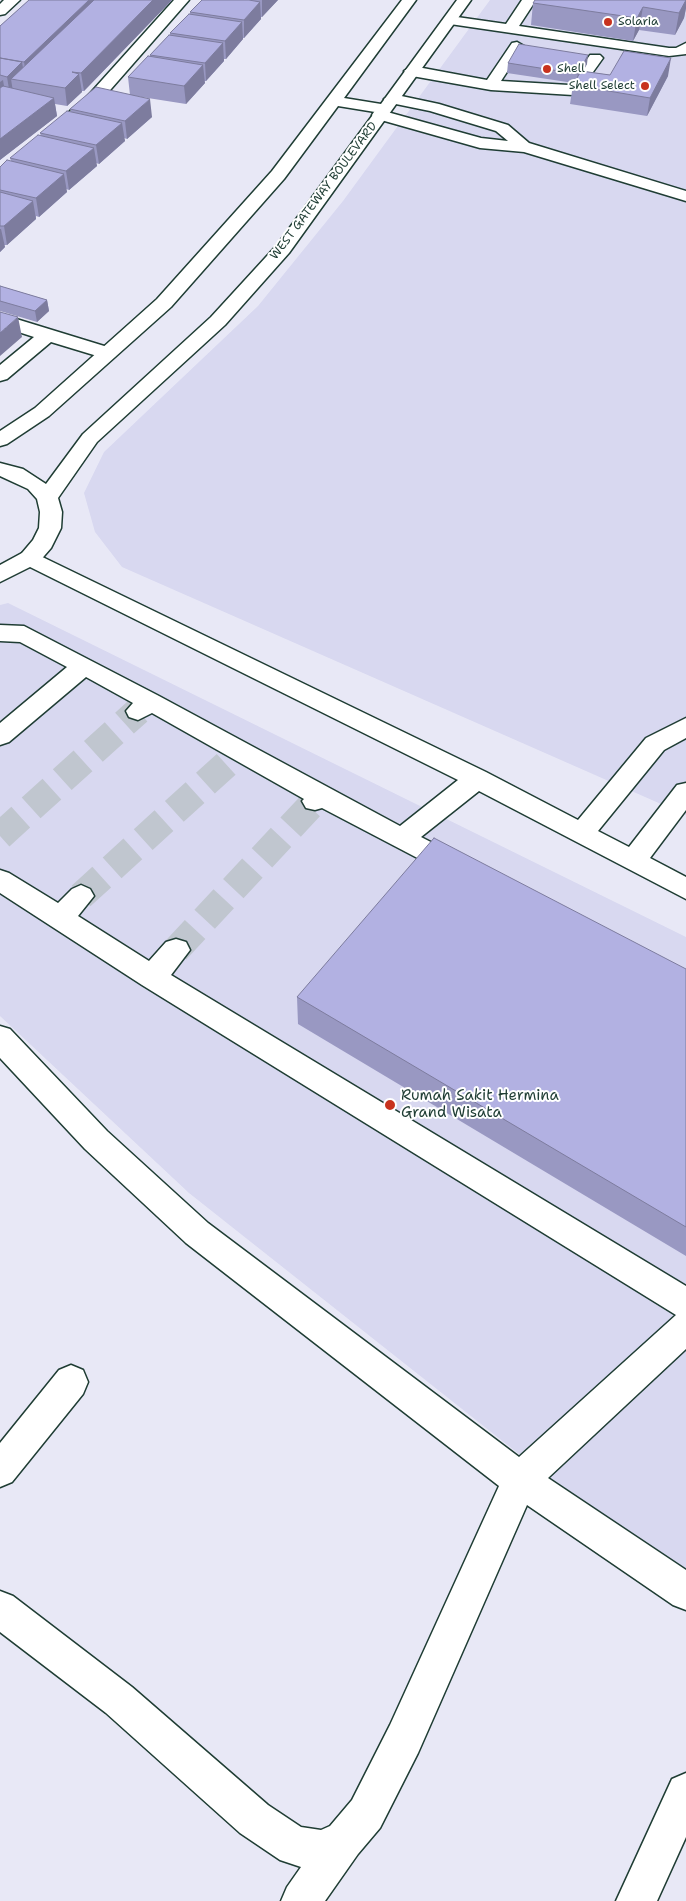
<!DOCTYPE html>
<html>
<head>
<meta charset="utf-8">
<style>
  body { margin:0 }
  canvas { display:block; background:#e8e8f6 }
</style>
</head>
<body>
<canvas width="686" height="1901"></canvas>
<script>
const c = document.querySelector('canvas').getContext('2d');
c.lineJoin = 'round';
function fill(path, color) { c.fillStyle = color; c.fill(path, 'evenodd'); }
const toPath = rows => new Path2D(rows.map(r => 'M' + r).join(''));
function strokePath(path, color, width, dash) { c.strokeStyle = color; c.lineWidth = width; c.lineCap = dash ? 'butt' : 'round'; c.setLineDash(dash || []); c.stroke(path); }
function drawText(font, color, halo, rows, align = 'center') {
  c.font = font + ' "Shantell Sans",sans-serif'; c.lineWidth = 4; c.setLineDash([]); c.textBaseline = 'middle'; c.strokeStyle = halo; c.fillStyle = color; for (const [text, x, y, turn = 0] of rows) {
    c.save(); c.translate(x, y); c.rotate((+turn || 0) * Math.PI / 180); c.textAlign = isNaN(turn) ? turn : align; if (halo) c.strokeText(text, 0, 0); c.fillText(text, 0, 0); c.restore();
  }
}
fill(toPath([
  [490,0,686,0,686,815,122,567,95,532,84,493,104,452,258,306,343,201],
  [8,603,686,937,686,1579,682,1583,189,1193,0,1016,0,605]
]), '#d8d8f0');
strokePath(toPath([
  [0,836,138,711],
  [81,896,232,759],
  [176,950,315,801]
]), '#c0c6cf', 28, [28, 14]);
const minor = toPath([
  [4,0,20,0,5,14,0,15,0,4,4,0],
  [174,0,189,0,97,105,82,117,70,117,68,114,70,111,85,99,174,0],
  [522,0,536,0,519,26,669,48,676,48,686,43,686,54,669,56,450,24,443,20,450,16,506,24,522,0],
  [517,42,524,46,501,81,569,85,590,55,600,55,603,58,578,93,573,95,491,90,412,76,404,71,412,66,487,80,512,43,517,42],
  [392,94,439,104,508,125,529,143,686,191,686,201,524,152,480,148,374,118,372,115,374,112,380,110,481,138,508,141,496,131,430,111,386,102,384,99,392,94],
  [0,314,114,349,117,353,114,357,107,359,51,342,7,379,0,381,0,365,34,337,0,326,0,314],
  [30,551,486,772,578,820,646,738,686,718,686,738,664,750,598,831,629,847,677,785,686,783,686,810,650,858,686,877,686,899,479,791,421,837,466,860,470,867,466,874,457,877,448,874,322,808,315,810,306,808,302,801,304,799,152,713,138,720,129,717,126,711,133,703,86,677,9,742,0,745,0,723,67,667,20,642,0,641,0,625,24,626,159,696,400,826,458,780,22,563,19,558,22,553,30,551],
  [0,870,9,873,58,903,72,889,81,885,90,889,94,896,78,916,149,961,166,942,176,939,186,942,190,950,171,975,686,1286,686,1349,548,1478,686,1570,686,1610,673,1605,527,1505,418,1753,380,1828,358,1854,325,1901,281,1901,287,1887,301,1867,280,1860,240,1833,106,1713,0,1632,0,1591,13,1596,132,1687,268,1805,301,1827,321,1830,330,1826,352,1800,390,1725,499,1486,186,1243,85,1149,0,1058,0,1026,10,1029,107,1131,208,1223,519,1457,676,1315,142,985,0,893,0,870],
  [71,1365,83,1370,88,1382,83,1394,12,1482,0,1487,0,1443,59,1370,71,1365],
  [686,1773,686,1837,657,1901,616,1901,672,1779,686,1773]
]);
const major = toPath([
  [402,0,416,0,344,98,381,104,457,0,471,0,289,253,225,325,97,442,58,498,62,512,61,528,51,548,38,563,0,582,0,565,22,553,33,540,39,528,40,512,37,499,28,489,0,476,0,463,23,469,46,484,83,434,211,317,277,245,375,112,338,106,284,179,171,307,49,416,7,444,0,446,0,431,35,408,157,299,272,171,402,0]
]);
strokePath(minor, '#1f3d34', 3);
strokePath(major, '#1f3d34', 3);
fill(minor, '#fff');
fill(major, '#fff');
fill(toPath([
  [29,0,172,0,84,91,82,91,82,92,67,106,55,104,57,116,0,160,0,26],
  [202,0,278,0,262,17,261,17,261,19,244,38,243,38,243,39,226,59,224,59,224,61,206,81,204,81,205,83,186,104,135,96,152,117,127,139,124,138,125,141,99,164,96,163,97,166,69,190,66,189,67,192,39,217,36,216,36,219,7,245,4,245,5,247,0,252,0,167,11,161,10,158,41,136,40,133,71,111,70,109,130,95,128,77,150,56,150,55,170,35,170,33,190,14,190,12],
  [686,0,686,8,684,18,675,35,639,30,633,41,531,25,533,3],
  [508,63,587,64,583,71,610,75,668,76,647,116,570,104,573,85,574,83,507,73],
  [0,286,47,300,49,311,37,322,0,311],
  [686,969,686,1256,298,1024,297,997]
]), '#9998c2');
fill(toPath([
  [89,0,109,0,27,79,24,62],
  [153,0,172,0,84,91,81,73],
  [262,0,278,0,262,17],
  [686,0,686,8,684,18,675,35,679,13],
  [260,2,261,19,244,38,244,20],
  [643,7,639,30,633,41,637,18],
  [242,22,243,39,226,59,225,41],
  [223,43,224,61,206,81,205,63],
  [588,55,587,64,576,84,578,74],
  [671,58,668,76,647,116,650,98],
  [22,62,25,80,11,79,13,92,10,95,7,77],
  [203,65,205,83,186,104,184,86],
  [79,74,82,92,67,106,65,88],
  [3,80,6,98,0,103,0,82],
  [54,98,57,116,0,160,0,139],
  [150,99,152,117,127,139,125,121],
  [122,123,125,141,99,164,96,145],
  [94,148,97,166,69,190,66,171],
  [64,174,67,192,39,217,36,198],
  [33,201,36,219,7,245,4,226],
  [0,229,1,229,5,247,0,252],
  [47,300,49,311,37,322,35,311],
  [18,317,22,337,0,356,0,333]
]), '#7d7c9e');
const building = toPath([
  [29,0,89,0,24,62,0,58,0,26,29,0],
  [94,0,153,0,81,73,72,72,79,74,65,88,11,79,94,0],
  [202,0,249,0,260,2,244,20,190,12,202,0],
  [535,0,686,0,679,13,643,7,637,18,533,3,535,0],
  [189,14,242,22,225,41,170,33,189,14],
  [169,35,223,43,205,63,150,55,169,35],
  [519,44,588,55,578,74,508,63,519,44],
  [624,51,671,58,650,98,573,85,581,71,610,75,624,51],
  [148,56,203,65,184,86,128,77,148,56],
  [0,58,22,62,7,77,0,75,0,58],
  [3,86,54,98,0,139,0,88,3,86],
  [96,87,150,99,125,121,70,109,96,87],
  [67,111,122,123,96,145,40,133,67,111],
  [38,135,94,148,66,171,10,158,38,135],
  [7,160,64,174,36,198,0,190,0,167,7,160],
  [0,192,33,201,4,226,0,226,0,192],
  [0,286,47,300,35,311,0,301,0,286],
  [0,312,18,317,0,333,0,312],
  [434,838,686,969,686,1227,297,997,434,838]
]);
fill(building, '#b2b1e2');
strokePath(building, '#7d7c9e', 1);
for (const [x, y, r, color] of [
  [608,22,5,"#c8321e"],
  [547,69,5,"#c8321e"],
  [645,86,5,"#c8321e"],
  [390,1105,6,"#c8321e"]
]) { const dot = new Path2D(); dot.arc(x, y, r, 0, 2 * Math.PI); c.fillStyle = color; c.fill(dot); strokePath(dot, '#fff', 2); }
drawText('12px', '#1f3d34', '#fff', [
  ["Solaria",618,22],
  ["Shell",557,69],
  ["Shell Select",635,86,"right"]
], 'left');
drawText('12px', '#1f3d34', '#fff', [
  ["WEST GATEWAY BOULEVARD",324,191,-53]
]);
drawText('15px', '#1f3d34', '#fff', [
  ["Rumah Sakit Hermina",401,1096],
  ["Grand Wisata",401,1113]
], 'left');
</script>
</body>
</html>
